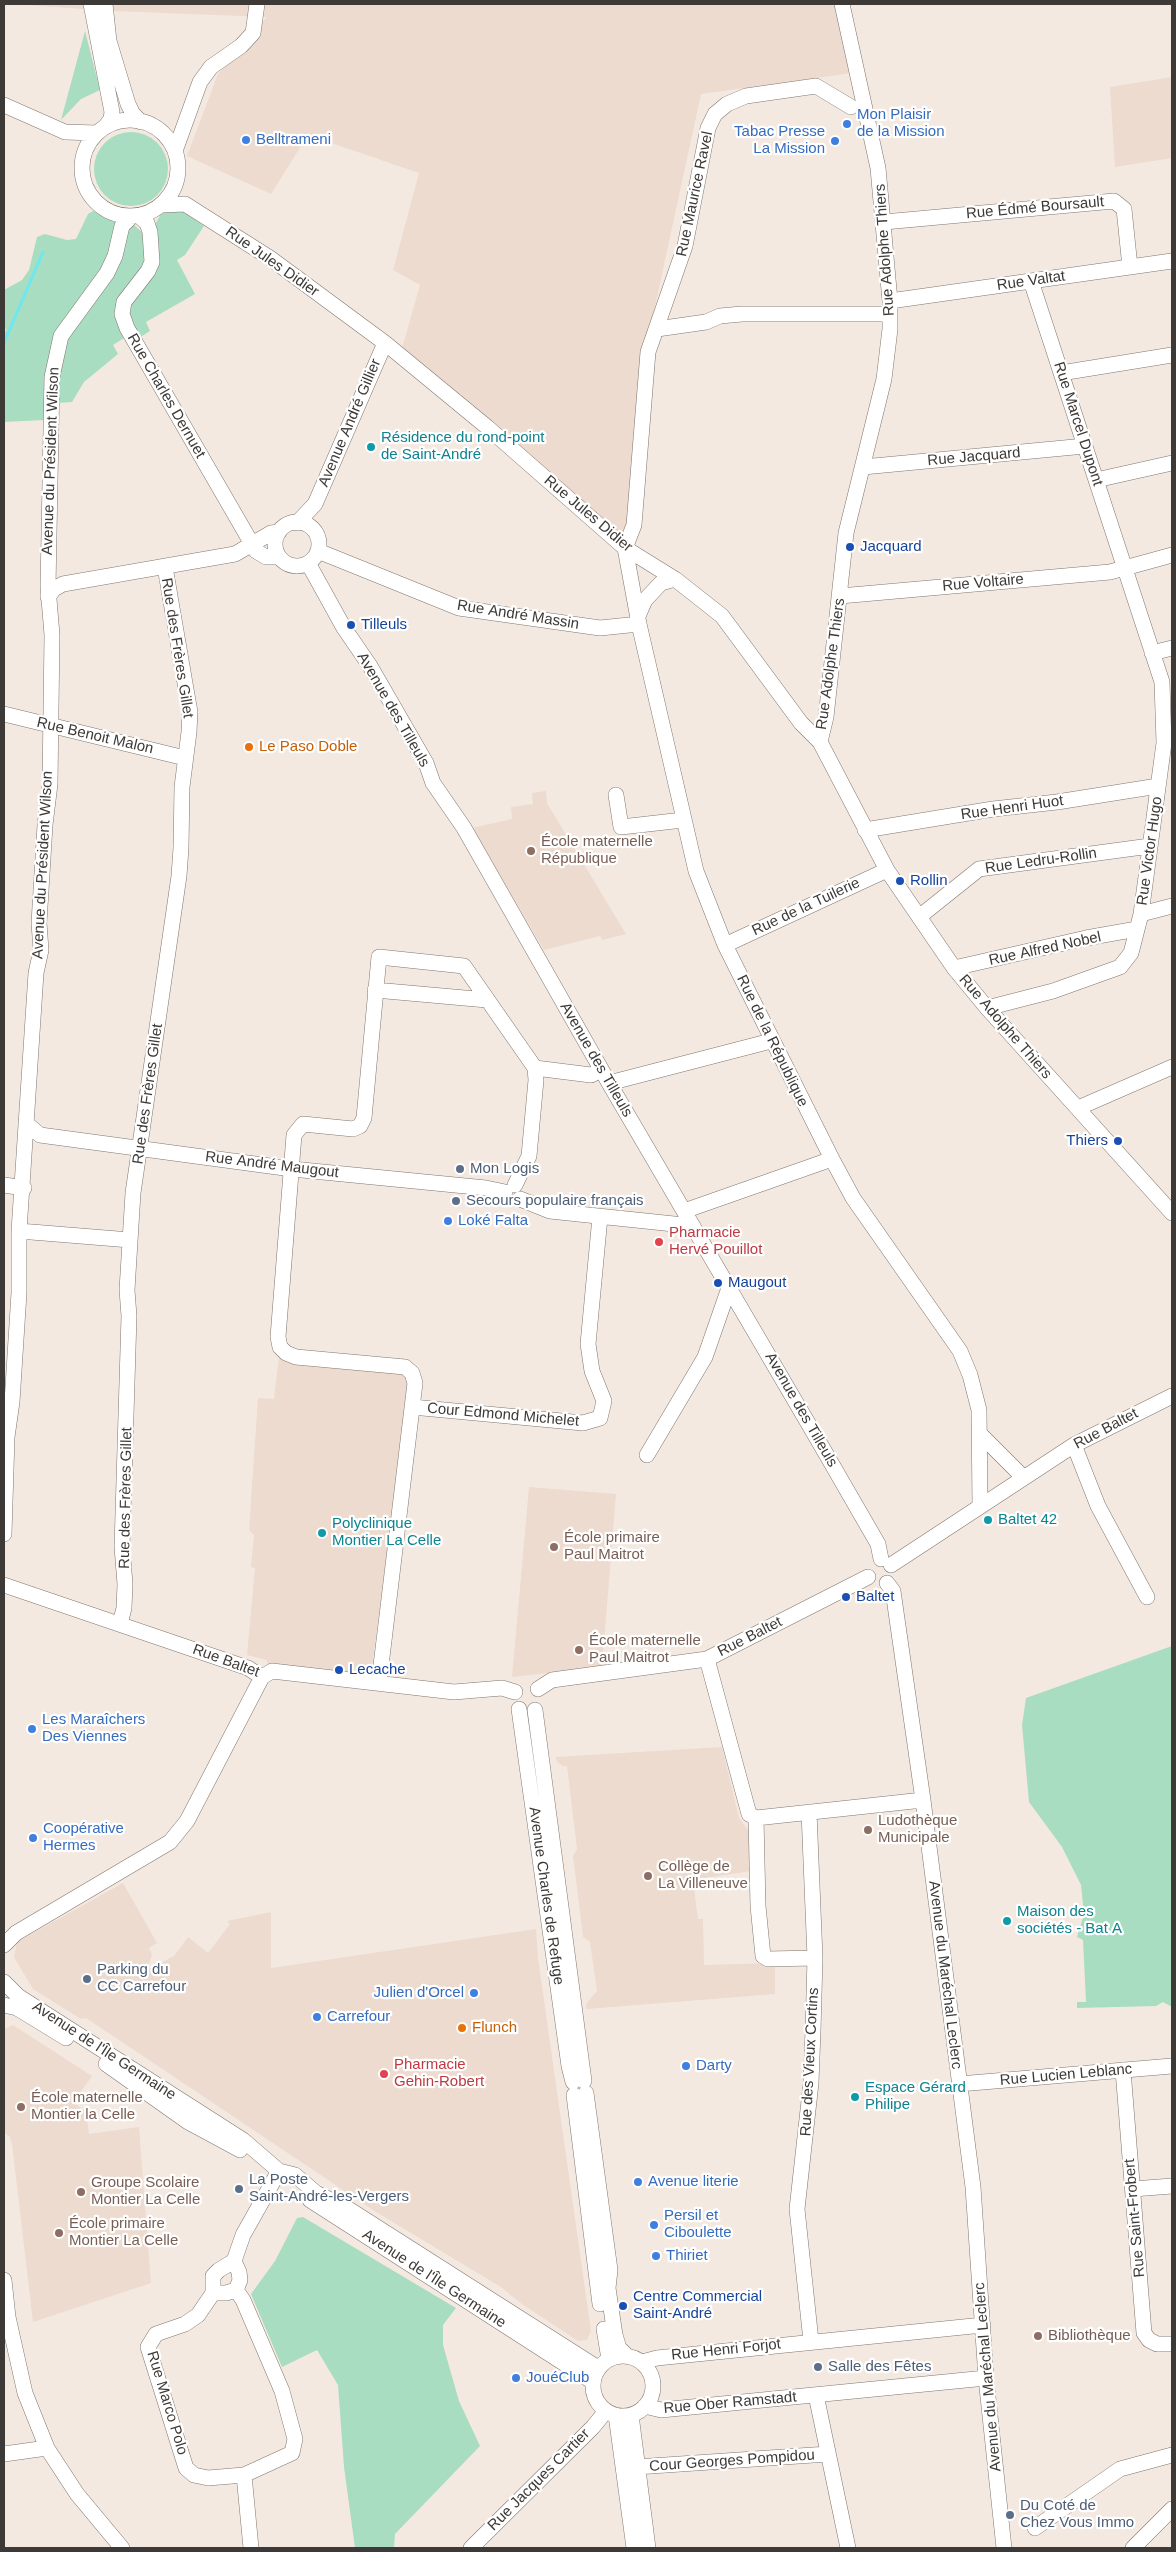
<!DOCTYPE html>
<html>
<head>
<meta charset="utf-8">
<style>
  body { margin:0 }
  #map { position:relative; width:1176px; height:2552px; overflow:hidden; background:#f4e9e1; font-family:Helvetica,sans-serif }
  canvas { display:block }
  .frame { position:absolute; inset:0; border:5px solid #3d3936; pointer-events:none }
</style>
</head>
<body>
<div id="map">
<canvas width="1176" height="2552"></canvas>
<div class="frame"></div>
</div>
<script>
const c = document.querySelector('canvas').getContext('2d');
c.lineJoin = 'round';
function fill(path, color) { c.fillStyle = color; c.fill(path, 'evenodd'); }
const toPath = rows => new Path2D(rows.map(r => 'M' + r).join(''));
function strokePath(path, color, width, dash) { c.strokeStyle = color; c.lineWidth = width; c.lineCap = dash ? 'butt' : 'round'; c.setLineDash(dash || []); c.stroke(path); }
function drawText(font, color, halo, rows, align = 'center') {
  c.font = font + ' Helvetica,sans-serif'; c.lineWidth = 4.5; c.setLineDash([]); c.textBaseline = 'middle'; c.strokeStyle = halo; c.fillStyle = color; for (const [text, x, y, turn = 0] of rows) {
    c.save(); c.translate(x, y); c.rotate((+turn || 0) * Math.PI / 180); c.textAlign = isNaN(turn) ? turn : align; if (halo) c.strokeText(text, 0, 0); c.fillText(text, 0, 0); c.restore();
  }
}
fill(toPath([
  [12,4,840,4,852,73,701,94,646,348,632,550,401,352,420,285,393,270,419,173,308,135,271,194,187,156,218,74,267,17,112,11],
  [1172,77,1172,158,1115,167,1110,87],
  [546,791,547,803,626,934,602,940,600,936,544,950,472,828,512,819,511,807,533,804,532,793],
  [279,1356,403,1370,409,1386,371,1674,267,1667,267,1660,247,1655,255,1568,251,1567,254,1535,249,1530,258,1398,274,1399],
  [529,1487,616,1494,602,1667,512,1677],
  [722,1747,739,1818,750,1833,751,1871,693,1880,698,1919,703,1919,704,1965,775,1963,775,1994,587,2009,586,2004,597,1991,590,1942,583,1937,573,1856,577,1849,567,1766,563,1766,557,1762,556,1757],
  [123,1883,157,1943,149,1948,152,1955,147,1970,174,1956,188,1937,208,1953,230,1924,227,1921,271,1912,271,1968,536,1929,538,1958,591,2331,587,2340,578,2341,519,2302,501,2287,376,2212,86,2018,81,2019,33,1989,14,1957,17,1942],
  [13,2025,92,2076,73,2103,86,2111,89,2134,139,2127,151,2283,33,2322,12,2144,10,2137,4,2132,4,2029]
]), '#ecdbce');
fill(toPath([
  [85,31,100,90,81,99,61,120],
  '94 169a37 37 0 1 1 74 0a37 37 0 1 1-74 0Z',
  [178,208,204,226,185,255,177,260,195,294,146,322,150,331,139,338,124,338,113,345,118,354,84,382,72,402,44,404,44,420,4,422,4,336,6,329,4,328,4,290,22,280,29,270,37,237,45,234,67,240,76,239,88,214,93,211,115,220,134,225,142,232,153,228,161,214],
  [1172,1646,1172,2007,1163,2002,1156,2006,1077,2008,1077,2002,1086,2002,1083,1940,1077,1937,1084,1914,1081,1885,1062,1847,1029,1802,1022,1725,1026,1698],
  [303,2217,456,2308,443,2325,443,2345,459,2401,480,2446,395,2534,394,2548,355,2548,344,2467,338,2385,317,2350,282,2367,251,2294,275,2261,297,2218]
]), '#a9ddc1');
strokePath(toPath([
  [4,343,43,252]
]), '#6de8f0', 3);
const minor = toPath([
  [91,4,112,112,111,119,105,127],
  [105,4,109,41,128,104,133,114,141,122],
  [842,4,878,168,890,301,890,329,884,379,846,533,826,717,820,742,887,870,954,968,987,1008,1172,1213],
  [4,105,65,132,97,133],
  [851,107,816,86,746,96,727,104,715,114,708,128,685,246,648,352,634,525,625,548,639,624,696,871,725,945,832,1159,853,1198,960,1351,970,1375,979,1410,980,1505],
  '82 168a48 48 0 1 1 96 0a48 48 0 1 1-96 0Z',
  [175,151,200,82,211,67,241,46,253,33,257,4],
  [161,205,185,204,270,258,385,343,487,427,625,548,675,579,722,616,801,723,820,742],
  [139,216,147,223,150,232,152,262,148,271,124,302,122,314,127,328,256,551,266,557,279,557],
  [884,222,1114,201,1124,209,1130,267],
  [890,301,1172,261],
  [657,329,706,322,720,316,742,314,890,314],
  [1061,373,1172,355],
  [863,467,1085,446],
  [1096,480,1172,463],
  '275 544a22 22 0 1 1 44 0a22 22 0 1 1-44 0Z',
  [297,523,315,504,385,343],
  [318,551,459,608,600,628,639,624],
  [308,563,344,628,370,666,426,763,433,783,464,828,609,1083,822,1447,878,1544,881,1559],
  [840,596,1110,572,1172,555],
  [48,597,54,589,63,584,235,554,271,533,279,532],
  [638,616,645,600,661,583,675,579],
  [1152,653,1172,648],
  [4,714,185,758],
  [616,795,621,827,683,820],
  [865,830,993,809,1057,802,1158,786],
  [1141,914,1172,906],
  [919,917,979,869,1150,846],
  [725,945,887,870],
  [954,968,1086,938,1137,929],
  [375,990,487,1000],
  [987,1008,1053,991,1120,967,1131,953,1141,914,1164,743,1162,682,1031,281],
  [535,1068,591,1075,601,1070],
  [609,1083,771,1041],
  [1078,1108,1172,1067],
  [27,1124,40,1135,292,1169,486,1188,505,1192],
  [4,1185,24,1188],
  [520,1199,550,1211,693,1226],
  [684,1211,832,1159],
  [19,1231,130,1240],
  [412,1407,583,1423,600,1418,604,1401,592,1371,588,1344,600,1217],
  [979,1433,1023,1477],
  [1074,1445,1098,1506,1147,1597],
  [647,1455,705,1357,729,1288],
  [4,1534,7,1437,12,1402,19,1293,19,1231,36,973,41,950,39,923,45,825,50,784,52,635,48,587,52,377,61,336,107,273,115,256,122,226,131,217],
  [891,1565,1074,1445,1172,1396],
  [887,1583,893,1591,923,1800,973,2187,986,2378,1004,2548],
  [4,1585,248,1668,262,1677],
  [120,1624,124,1608,125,1584,122,1547,129,1316,127,1290,133,1193,179,876,181,848,182,787,189,732,190,712,186,689,165,567],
  [707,1659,749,1814,756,1818,923,1800],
  [262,1677,272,1671,454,1692,502,1688,515,1692],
  [379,1682,415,1383,412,1373,405,1367,296,1357,286,1353,280,1347,278,1337,294,1135,303,1124,353,1129,360,1126,364,1118,379,957,464,966,535,1068,536,1080,529,1156,515,1185],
  [538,1689,552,1680,707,1659,868,1577],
  [519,1709,569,2066,573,2082],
  [535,1710,584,2081],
  [809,1812,815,1958,813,2031,811,2083,797,2209,811,2341],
  [756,1818,758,1906,763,1956,768,1959,815,1958],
  [4,1945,16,1933,170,1842,187,1821,262,1677],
  [4,1982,18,1996,243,2140,279,2171,295,2175,316,2193,347,2208,598,2368],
  [4,2005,17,2008,66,2038],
  [106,2064,188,2122,240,2150],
  [1123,2070,1144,2333,1149,2340,1157,2344,1172,2344],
  [959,2084,1172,2066],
  [586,2093,610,2270,608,2288,615,2335,619,2348,627,2356],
  [574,2095,600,2304],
  [1133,2189,1172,2186],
  [310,2200,593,2382],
  [234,2261,239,2272,240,2280,236,2290,226,2293,213,2293,213,2276,219,2270,234,2261,243,2235,279,2171],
  [4,2280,8,2317,25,2393,47,2448,77,2494,122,2548],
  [213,2293,198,2315,185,2324,156,2334,148,2347,186,2468,194,2475,208,2478,244,2475,292,2453,295,2439,282,2391,243,2300,236,2290],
  [604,2329,609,2359],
  '593 2386a30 30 0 1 1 60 0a30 30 0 1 1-60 0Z',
  [642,2362,657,2358,983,2325],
  [816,2395,848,2548],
  [645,2406,661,2410,986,2378],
  [616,2415,634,2548],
  [631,2415,648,2548],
  [4,2454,47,2448],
  [636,2467,828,2454],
  [244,2475,251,2548],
  [1035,2528,1120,2469,1172,2455],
  [471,2548,593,2427,606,2411],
  [1133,2548,1172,2509]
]);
strokePath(minor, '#7f766e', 16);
strokePath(minor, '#fff', 15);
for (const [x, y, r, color] of [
  [847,124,5,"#3f7fe0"],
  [246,140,5,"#3f7fe0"],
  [835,141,5,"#3f7fe0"],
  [371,447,5,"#0f9aa8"],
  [850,547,5,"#1a4fb4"],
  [351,625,5,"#1a4fb4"],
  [249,747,5,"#e8710a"],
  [531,851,5,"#8d6e63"],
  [900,881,5,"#1a4fb4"],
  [1118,1141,5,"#1a4fb4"],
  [460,1169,5,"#5c6f8a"],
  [456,1201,5,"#5c6f8a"],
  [448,1221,5,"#3f7fe0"],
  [659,1242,5,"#e0444e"],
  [718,1283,5,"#1a4fb4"],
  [988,1520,5,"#0f9aa8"],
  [322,1533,5,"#0f9aa8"],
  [554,1547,5,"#8d6e63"],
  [846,1597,5,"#1a4fb4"],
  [579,1650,5,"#8d6e63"],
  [339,1670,5,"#1a4fb4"],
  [32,1729,5,"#3f7fe0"],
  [868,1830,5,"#8d6e63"],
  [33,1838,5,"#3f7fe0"],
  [648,1876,5,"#8d6e63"],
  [1007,1921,5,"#0f9aa8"],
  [87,1979,5,"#5c6f8a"],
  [474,1993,5,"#3f7fe0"],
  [317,2017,5,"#3f7fe0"],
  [462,2028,5,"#e8710a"],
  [686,2066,5,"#3f7fe0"],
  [384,2074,5,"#e0444e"],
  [855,2097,5,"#0f9aa8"],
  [21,2107,5,"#8d6e63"],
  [638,2182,5,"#3f7fe0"],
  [239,2189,5,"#5c6f8a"],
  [81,2192,5,"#8d6e63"],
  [654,2225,5,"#3f7fe0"],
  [59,2233,5,"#8d6e63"],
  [656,2256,5,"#3f7fe0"],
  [623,2306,5,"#1a4fb4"],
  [1038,2336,5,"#8d6e63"],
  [818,2367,5,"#5c6f8a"],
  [516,2378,5,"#3f7fe0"],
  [1010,2515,5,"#5c6f8a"]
]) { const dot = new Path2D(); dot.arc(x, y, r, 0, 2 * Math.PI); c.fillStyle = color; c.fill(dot); strokePath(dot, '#fff', 2); }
drawText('15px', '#366cbe', '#fff', [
  ["Mon Plaisir",857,115],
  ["de la Mission",857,132],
  ["Tabac Presse",825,132,"right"],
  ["La Mission",825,149,"right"],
  ["Belltrameni",256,140],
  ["Loké Falta",458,1221],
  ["Les Maraîchers",42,1720],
  ["Des Viennes",42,1737],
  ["Coopérative",43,1829],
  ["Hermes",43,1846],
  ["Julien d'Orcel",464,1993,"right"],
  ["Carrefour",327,2017],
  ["Darty",696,2066],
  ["Avenue literie",648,2182],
  ["Persil et",664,2216],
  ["Ciboulette",664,2233],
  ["Thiriet",666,2256],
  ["JouéClub",526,2378]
], 'left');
drawText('15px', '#3d3936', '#fff', [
  ["Rue Maurice Ravel",695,194,-78],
  ["Rue Édmé Boursault",1035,208,-5],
  ["Rue Adolphe Thiers",885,250,-94],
  ["Rue Jules Didier",272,262,35],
  ["Rue Valtat",1031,281,-8],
  ["Rue Charles Dernuet",166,396,60],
  ["Avenue André Gillier",350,423,-67],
  ["Rue Marcel Dupont",1078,424,72],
  ["Rue Jacquard",974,457,-5],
  ["Avenue du Président Wilson",51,461,-88],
  ["Rue Jules Didier",588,514,40],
  ["Rue Voltaire",983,583,-5],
  ["Rue André Massin",518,615,9],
  ["Rue des Frères Gillet",177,648,81],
  ["Rue Adolphe Thiers",831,664,-82],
  ["Avenue des Tilleuls",393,710,60],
  ["Rue Benoit Malon",95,736,13],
  ["Rue Henri Huot",1012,808,-8],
  ["Rue Victor Hugo",1150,851,-82],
  ["Rue Ledru-Rollin",1041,861,-8],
  ["Avenue du Président Wilson",43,865,-87],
  ["Rue de la Tuilerie",806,907,-25],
  ["Rue Alfred Nobel",1045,949,-12],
  ["Rue Adolphe Thiers",1005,1027,49],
  ["Rue de la République",772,1041,64],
  ["Avenue des Tilleuls",596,1060,60],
  ["Rue des Frères Gillet",148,1094,-82],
  ["Rue André Maugout",272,1165,7],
  ["Avenue des Tilleuls",801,1410,60],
  ["Cour Edmond Michelet",503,1415,5],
  ["Rue Baltet",1106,1429,-28],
  ["Rue des Frères Gillet",126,1498,-89],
  ["Rue Baltet",750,1637,-27],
  ["Rue Baltet",226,1661,20],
  ["Avenue Charles de Refuge",546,1896,82],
  ["Avenue du Maréchal Leclerc",945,1975,83],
  ["Avenue de l'Île Germaine",104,2051,33],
  ["Rue des Vieux Cortins",810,2062,-87],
  ["Rue Lucien Leblanc",1066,2075,-5],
  ["Rue Saint-Frobert",1135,2218,-95],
  ["Avenue de l'Île Germaine",434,2279,33],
  ["Rue Henri Forjot",726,2350,-6],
  ["Avenue du Maréchal Leclerc",988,2377,-95],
  ["Rue Marco Polo",167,2403,73],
  ["Rue Ober Ramstadt",730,2403,-5],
  ["Cour Georges Pompidou",732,2461,-4],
  ["Rue Jacques Cartier",539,2480,-45]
]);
drawText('15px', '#0d838f', '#fff', [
  ["Résidence du rond-point",381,438],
  ["de Saint-André",381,455],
  ["Baltet 42",998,1520],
  ["Polyclinique",332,1524],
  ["Montier La Celle",332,1541],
  ["Maison des",1017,1912],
  ["sociétés - Bat A",1017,1929],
  ["Espace Gérard",865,2088],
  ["Philipe",865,2105]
], 'left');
drawText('15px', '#164399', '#fff', [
  ["Jacquard",860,547],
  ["Tilleuls",361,625],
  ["Rollin",910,881],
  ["Thiers",1108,1141,"right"],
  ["Maugout",728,1283],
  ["Baltet",856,1597],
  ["Lecache",349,1670],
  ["Centre Commercial",633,2297],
  ["Saint-André",633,2314]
], 'left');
drawText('15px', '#c56008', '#fff', [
  ["Le Paso Doble",259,747],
  ["Flunch",472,2028]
], 'left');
drawText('15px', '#785e54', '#fff', [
  ["École maternelle",541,842],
  ["République",541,859],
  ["École primaire",564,1538],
  ["Paul Maitrot",564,1555],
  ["École maternelle",589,1641],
  ["Paul Maitrot",589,1658],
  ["Ludothèque",878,1821],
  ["Municipale",878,1838],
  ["Collège de",658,1867],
  ["La Villeneuve",658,1884],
  ["École maternelle",31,2098],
  ["Montier la Celle",31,2115],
  ["Groupe Scolaire",91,2183],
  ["Montier La Celle",91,2200],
  ["École primaire",69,2224],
  ["Montier La Celle",69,2241],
  ["Bibliothèque",1048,2336]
], 'left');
drawText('15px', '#4e5e75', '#fff', [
  ["Mon Logis",470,1169],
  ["Secours populaire français",466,1201],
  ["Parking du",97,1970],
  ["CC Carrefour",97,1987],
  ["La Poste",249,2180],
  ["Saint-André-les-Vergers",249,2197],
  ["Salle des Fêtes",828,2367],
  ["Du Coté de",1020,2506],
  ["Chez Vous Immo",1020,2523]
], 'left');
drawText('15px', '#be3a42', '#fff', [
  ["Pharmacie",669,1233],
  ["Hervé Pouillot",669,1250],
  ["Pharmacie",394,2065],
  ["Gehin-Robert",394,2082]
], 'left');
</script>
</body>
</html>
